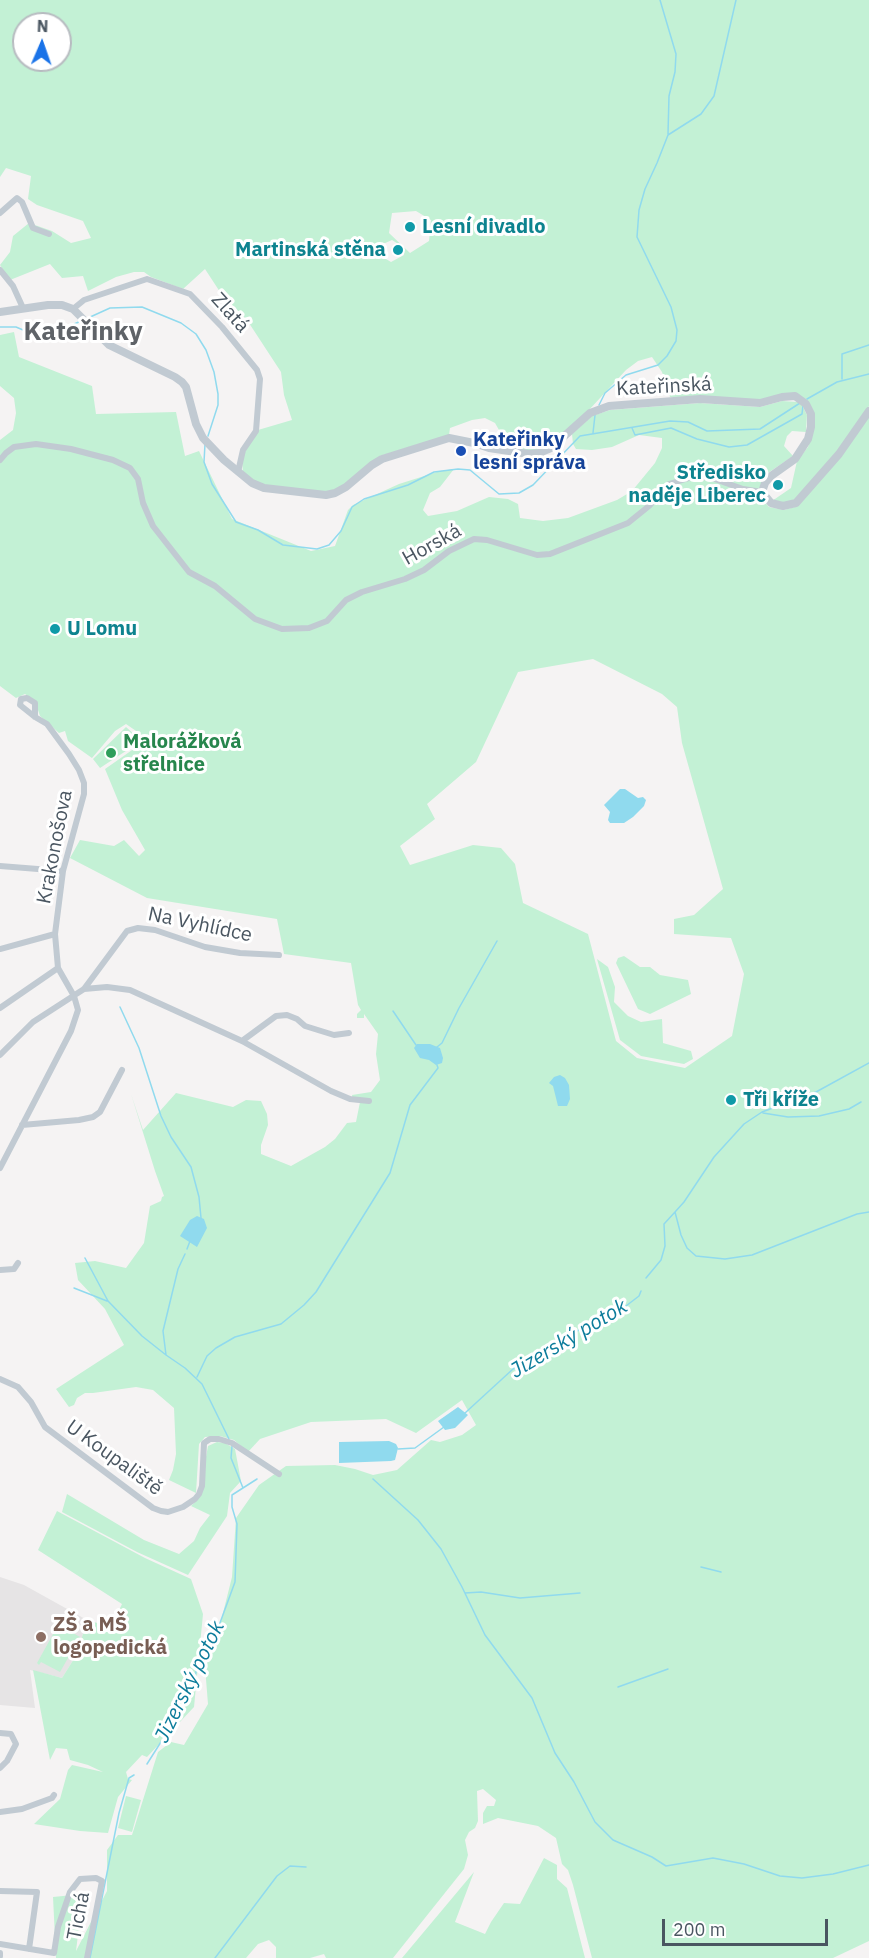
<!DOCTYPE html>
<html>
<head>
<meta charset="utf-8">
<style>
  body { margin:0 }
  #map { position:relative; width:869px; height:1958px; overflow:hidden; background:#f5f3f3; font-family:"IBM Plex Sans",sans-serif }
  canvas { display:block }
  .north { position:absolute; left:12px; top:12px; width:60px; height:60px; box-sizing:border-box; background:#fff; border:2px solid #b7bbc0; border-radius:50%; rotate:2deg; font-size:16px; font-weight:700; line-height:24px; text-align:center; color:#4a5661 }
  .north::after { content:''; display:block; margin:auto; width:21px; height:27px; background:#1a73e8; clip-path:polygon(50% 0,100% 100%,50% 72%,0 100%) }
  .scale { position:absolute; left:662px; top:1919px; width:166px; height:27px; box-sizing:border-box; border:3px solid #4a5661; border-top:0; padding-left:8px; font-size:18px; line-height:21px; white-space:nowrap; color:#4a5661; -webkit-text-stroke:4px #fff; paint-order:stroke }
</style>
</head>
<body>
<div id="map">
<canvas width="869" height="1958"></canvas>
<div class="north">N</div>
<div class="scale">200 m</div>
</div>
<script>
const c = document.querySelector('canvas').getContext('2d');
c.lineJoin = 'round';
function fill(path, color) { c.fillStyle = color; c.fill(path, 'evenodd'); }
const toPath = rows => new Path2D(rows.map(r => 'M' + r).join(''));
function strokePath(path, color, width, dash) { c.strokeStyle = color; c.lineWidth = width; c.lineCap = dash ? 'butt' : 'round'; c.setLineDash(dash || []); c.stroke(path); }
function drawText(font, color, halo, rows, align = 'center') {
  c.font = font + ' "IBM Plex Sans",sans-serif'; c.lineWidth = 6; c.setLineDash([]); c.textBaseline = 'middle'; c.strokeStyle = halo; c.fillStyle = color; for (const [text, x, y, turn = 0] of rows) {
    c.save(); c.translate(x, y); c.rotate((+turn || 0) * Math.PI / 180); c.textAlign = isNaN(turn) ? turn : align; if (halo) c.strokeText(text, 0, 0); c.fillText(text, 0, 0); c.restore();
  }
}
fill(toPath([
  [0,1577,24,1585,87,1620,77,1654,62,1678,30,1670,35,1708,0,1705]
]), '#e6e4e5');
fill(toPath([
  [0,0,869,0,869,406,836,453,794,501,783,503,772,501,791,488,797,461,808,447,813,433,801,396,759,400,670,397,662,372,652,357,638,361,626,370,588,411,549,446,539,450,529,451,496,446,499,430,495,423,485,418,472,420,450,428,449,435,380,456,345,485,334,490,326,492,265,485,253,480,243,473,242,461,244,451,258,430,292,420,284,395,281,372,247,320,222,295,205,269,183,289,151,277,144,272,134,272,116,277,88,291,83,276,62,278,50,264,10,280,0,265,10,252,13,236,29,223,52,231,71,243,91,238,83,221,37,205,28,199,31,176,6,168,0,177],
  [24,24,60,24,60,60,24,60],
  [416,211,431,220,429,241,410,253,389,233,392,213],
  [392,240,403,247,404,255,391,262,376,253,383,244],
  [14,332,19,357,92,386,96,414,176,412,185,456,199,451,232,519,311,551,335,546,348,510,353,505,399,484,440,471,454,469,440,487,430,493,423,510,428,516,457,511,489,497,508,499,518,504,520,518,543,521,568,518,617,500,632,491,655,463,662,448,662,438,639,435,612,447,592,450,576,449,573,444,572,434,592,416,610,410,700,403,760,407,782,401,798,402,802,405,807,415,806,432,792,431,787,436,784,446,793,456,768,473,758,492,762,499,769,507,784,510,798,506,829,470,869,417,869,1941,833,1958,592,1958,573,1885,568,1870,562,1864,556,1838,538,1826,498,1818,483,1824,483,1813,487,1806,494,1806,496,1800,483,1789,477,1791,478,1821,475,1828,469,1832,465,1840,468,1855,464,1869,393,1958,326,1958,324,1954,310,1958,276,1958,276,1947,269,1940,258,1944,246,1958,56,1958,53,1897,83,1894,76,1951,107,1891,107,1850,118,1835,132,1835,158,1752,171,1742,184,1745,208,1704,205,1667,219,1629,232,1577,236,1518,259,1485,286,1466,335,1465,355,1469,373,1475,397,1470,431,1440,440,1442,462,1435,476,1425,462,1400,416,1433,386,1419,311,1422,260,1439,248,1452,234,1440,220,1436,205,1437,199,1444,196,1493,169,1480,173,1470,176,1454,174,1408,153,1390,136,1387,93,1393,85,1393,77,1398,74,1405,69,1407,56,1389,124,1345,105,1309,78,1280,75,1263,95,1261,126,1268,144,1243,150,1206,161,1201,162,1197,164,1196,155,1171,131,1094,143,1130,176,1093,233,1107,246,1100,261,1101,267,1114,268,1125,261,1145,261,1154,291,1166,325,1147,335,1139,347,1123,356,1122,360,1102,353,1099,352,1095,371,1092,380,1080,376,1054,378,1034,364,1014,364,1018,357,1018,357,1014,361,1010,358,1005,351,963,284,954,277,919,147,898,70,858,80,840,114,846,124,840,139,856,145,850,122,810,105,769,135,748,139,733,126,724,115,731,92,758,68,741,65,731,59,733,40,716,35,701,25,694,16,698,0,686,0,440,13,430,16,413,14,398,0,386,0,335],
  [593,659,662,694,677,707,682,743,723,889,694,915,674,919,674,934,731,938,744,974,732,1036,685,1068,637,1058,616,1041,588,934,523,903,515,864,501,848,473,845,410,865,400,846,435,819,427,804,476,762,518,672],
  [126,727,136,736,132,747,100,768,93,759],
  [624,956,640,967,650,967,660,975,688,980,691,994,650,1014,638,1009,616,963,618,958],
  [597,959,608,967,615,987,614,1002,628,1016,641,1022,662,1019,663,1043,691,1051,693,1059,684,1064,641,1056,620,1040],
  [217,1442,225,1443,235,1449,241,1481,230,1493,227,1516,188,1575,137,1552,62,1512,67,1494,144,1540,179,1554,194,1541,200,1528,210,1515,191,1506,198,1499,208,1446],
  [57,1511,145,1558,191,1579,203,1614,194,1707,147,1757,142,1755,126,1772,128,1779,132,1780,118,1797,108,1833,80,1831,34,1824,60,1799,68,1770,72,1765,103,1772,88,1765,70,1760,67,1749,56,1748,50,1760,33,1670,62,1678,77,1654,87,1620,111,1627,122,1604,38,1550],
  [62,1618,65,1619,61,1626,80,1637,60,1672,41,1662,39,1665,37,1663],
  [126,1796,141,1800,132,1832,118,1828],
  [544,1858,557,1865,557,1879,567,1888,585,1958,402,1958,474,1872,455,1922,485,1934,491,1922,504,1903,520,1904]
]), '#c3f1d5');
fill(toPath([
  [620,789,625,789,638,798,643,797,646,800,644,806,633,817,624,823,610,823,608,820,610,812,604,805],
  [417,1044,430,1044,440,1048,443,1058,442,1063,436,1065,429,1060,420,1058,414,1048],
  [560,1075,565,1078,569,1085,570,1099,567,1106,558,1106,553,1086,549,1083,554,1077],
  [197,1216,204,1219,207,1228,197,1247,180,1236,190,1220],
  [458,1407,468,1415,455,1428,445,1430,438,1421],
  [389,1441,396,1444,398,1448,395,1460,391,1461,339,1463,339,1442]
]), '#90daee');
strokePath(toPath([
  [660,0,676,54,675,72,669,96,668,134],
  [88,318,110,308,142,307,181,323,196,334,206,350,214,372,218,394,218,405,208,436],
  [0,327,16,327,42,338,81,321],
  [842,379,842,354,869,345],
  [807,399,837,382,869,374],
  [599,405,605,393,626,375,658,365,667,356,676,341,677,330,671,307,637,237,639,210,645,189,657,163,668,135,701,114,714,96,736,0],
  [632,428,635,435,671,428,697,439,729,447,747,445,802,414,803,405],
  [593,433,595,415],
  [205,444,204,462,212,484,236,522,258,530,283,545,317,549,329,545,341,531,352,507,364,499,408,485,434,472,458,469,470,470,499,494,519,493,533,485,580,436,670,421,688,422,707,431,760,429,800,403],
  [120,1007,139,1048,161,1116,171,1137,191,1167,199,1197,201,1218],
  [393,1011,416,1045],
  [437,1047,442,1043,459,1008,497,941],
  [763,1113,788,1117,819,1116,849,1109,861,1102],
  [675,1212,684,1202,714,1157,744,1124,762,1112,816,1092,869,1063],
  [187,1249,190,1241],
  [185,1254,178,1269,163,1331,166,1355,185,1368,202,1384,229,1439],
  [85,1258,108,1301,142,1336,166,1355],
  [646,1278,661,1260,665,1246,664,1224,675,1212,681,1235,687,1248,696,1256,725,1259,752,1255,857,1214,869,1212],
  [74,1288,107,1301],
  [197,1377,207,1356,216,1348,235,1337,281,1324,304,1305,316,1292,390,1173,410,1105,438,1068,437,1065],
  [465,1413,513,1369,594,1321,609,1319,639,1296,641,1291],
  [232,1446,231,1458,243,1488],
  [398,1449,415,1448,444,1427],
  [373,1479,418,1520,441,1549,462,1587,485,1635,532,1698,555,1753,574,1782,595,1822,613,1840,652,1857,666,1866,713,1858,744,1864,780,1876,802,1878,833,1874,869,1865],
  [701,1567,721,1572],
  [465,1593,481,1592,520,1598,580,1593],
  [618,1687,668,1669],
  [147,1764,178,1715,191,1690,202,1650,210,1645,217,1631,235,1582,237,1524,232,1507,232,1495,257,1479],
  [90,1958,119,1813,129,1778,134,1775],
  [215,1958,277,1876,290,1866,306,1867]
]), '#90daee', 1.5);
strokePath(toPath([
  [0,213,17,198,22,202,33,228,49,234],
  [0,270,13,286,23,308],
  [73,309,84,300,147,279,190,294,222,327,257,370,260,379,256,431,243,450,238,472],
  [0,460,6,453,14,447,36,444,71,449,113,460,130,468,138,479,143,503,153,526,189,572,215,586,255,619,282,629,309,628,327,621,346,600,362,592,405,579,424,570,449,551,474,539,487,540,537,555,550,554,628,523,649,506,669,484,689,478,709,477,743,489,762,492],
  [0,866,63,871],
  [0,949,55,934],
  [84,989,107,987,130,990,242,1041,331,1091,350,1099,369,1101],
  [0,1008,58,968],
  [242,1041,276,1016,287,1015,297,1019,305,1026,334,1035,349,1033],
  [0,1055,33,1022,84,989,127,931,138,928,155,930,205,947,240,953,279,955],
  [22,1125,79,1120,93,1117,100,1112,122,1070],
  [0,1168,71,1031,78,1010,74,996,58,968,55,934,63,871,84,794,84,783,79,770,69,754,47,724,35,717,20,705,21,699,27,698,35,703,35,717],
  [0,1270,14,1269,18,1263],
  [0,1379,18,1387,31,1402,45,1427,153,1508,161,1511,168,1512,183,1507,195,1499,199,1494,202,1486,204,1443,210,1439,219,1439,232,1443,279,1474],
  [0,1733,11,1734,16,1744,7,1761,0,1768],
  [0,1812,22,1809,52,1798,54,1795],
  [0,1891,37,1892,29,1949],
  [0,1944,54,1953,58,1927,70,1892,80,1879,96,1878,102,1881,87,1958],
  [0,1953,0,1956]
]), '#c1cad2', 6);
strokePath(toPath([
  [0,312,48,305,62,305,73,309,109,345,175,377,182,382,186,387,196,424,203,438,224,460,252,483,264,488,326,495,335,493,346,487,372,465,382,459,449,438,474,443,489,448,529,454,539,453,551,448,590,413,609,406,700,399,760,403,782,397,795,396,806,404,811,414,811,427,808,439,795,459,771,476,765,483,762,492,771,503,783,506,796,503,839,454,869,411]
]), '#c1cad2', 8);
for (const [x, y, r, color] of [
  [410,227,6,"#0f9aa8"],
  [398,250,6,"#0f9aa8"],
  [461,451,6,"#1a4fb4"],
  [778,485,6,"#0f9aa8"],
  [55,629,6,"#0f9aa8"],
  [111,753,6,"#2e9e5b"],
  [731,1100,6,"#0f9aa8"],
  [41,1637,6,"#8d6e63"]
]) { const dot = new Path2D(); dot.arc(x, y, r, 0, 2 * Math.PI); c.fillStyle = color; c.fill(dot); strokePath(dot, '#fff', 2); }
drawText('bold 20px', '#0d838f', '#fff', [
  ["Lesní divadlo",422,227],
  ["Martinská stěna",386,250,"right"],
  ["Středisko",766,473,"right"],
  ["naděje Liberec",766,496,"right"],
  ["U Lomu",67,629],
  ["Tři kříže",743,1100]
], 'left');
drawText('20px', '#4a5661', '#fff', [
  ["Zlatá",230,313,48],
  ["Kateřinská",664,387,-3],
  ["Horská",432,545,-29],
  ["Krakonošova",55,847,-79],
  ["Na Vyhlídce",200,925,12],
  ["U Koupaliště",114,1458,36],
  ["Tichá",79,1916,-79]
]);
drawText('bold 20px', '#164399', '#fff', [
  ["Kateřinky",473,440],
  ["lesní správa",473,463]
], 'left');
drawText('bold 20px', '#27864d', '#fff', [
  ["Malorážková",123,742],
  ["střelnice",123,765]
], 'left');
drawText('bold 20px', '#785e54', '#fff', [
  ["ZŠ a MŠ",53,1625],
  ["logopedická",53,1648]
], 'left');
drawText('italic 21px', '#0c7c9b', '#fff', [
  ["Jizerský potok",569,1339,-31],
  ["Jizerský potok",190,1682,-64]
]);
drawText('bold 26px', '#5f6368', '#fff', [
  ["Kateřinky",83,332]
]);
</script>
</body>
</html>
